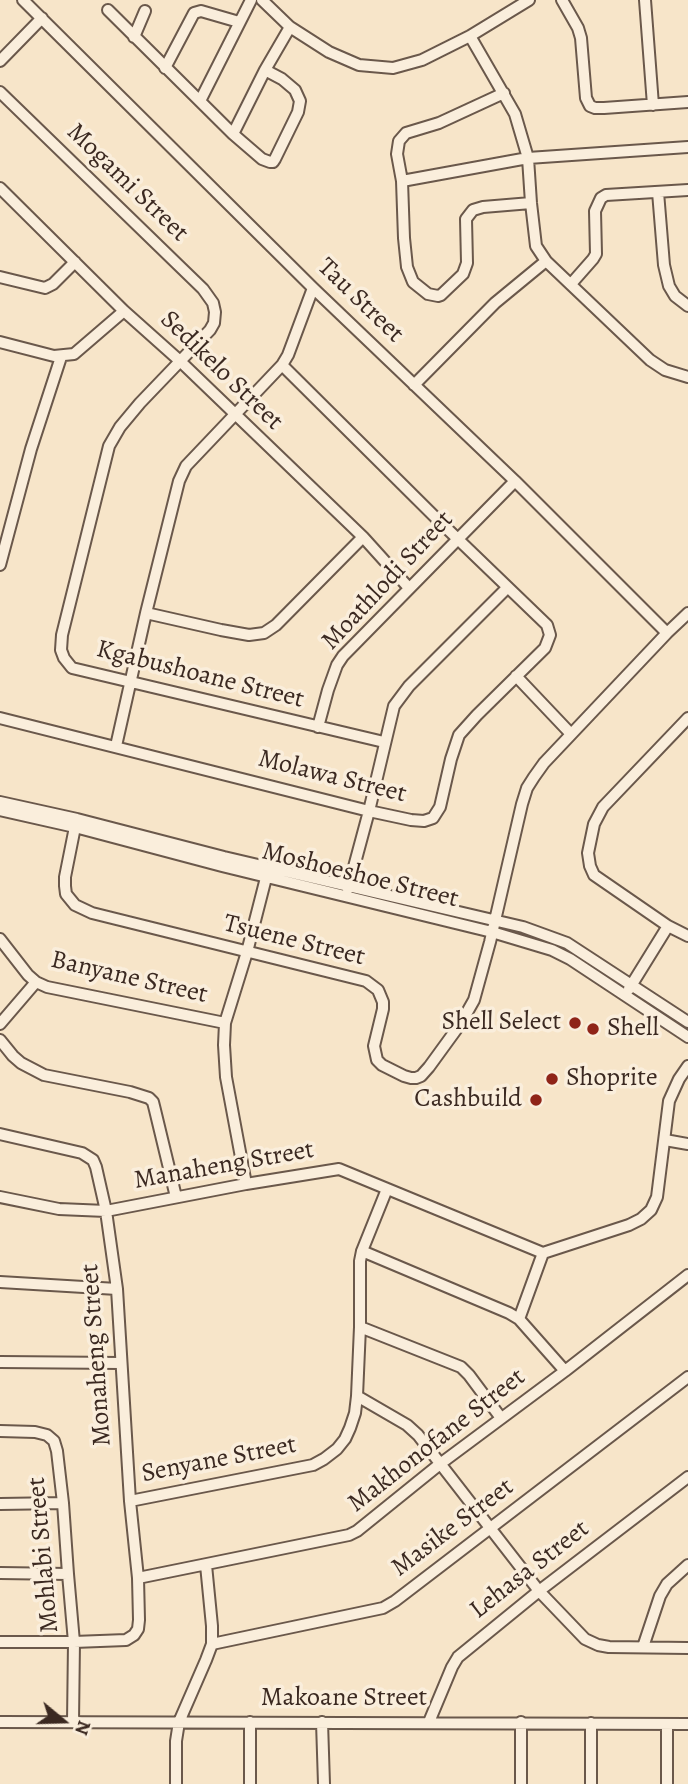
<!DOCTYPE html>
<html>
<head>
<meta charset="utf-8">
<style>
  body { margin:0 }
  #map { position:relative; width:688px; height:1784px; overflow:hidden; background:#f7e5c9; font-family:Alegreya,serif }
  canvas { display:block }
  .north { position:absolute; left:28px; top:1686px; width:70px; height:70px; -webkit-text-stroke:5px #faeedc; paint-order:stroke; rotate:109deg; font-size:19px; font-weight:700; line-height:28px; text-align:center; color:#3b2921 }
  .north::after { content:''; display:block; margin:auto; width:24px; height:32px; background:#3b2921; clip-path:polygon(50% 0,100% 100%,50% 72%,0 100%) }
</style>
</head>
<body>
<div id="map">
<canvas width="688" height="1784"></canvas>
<div class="north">N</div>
</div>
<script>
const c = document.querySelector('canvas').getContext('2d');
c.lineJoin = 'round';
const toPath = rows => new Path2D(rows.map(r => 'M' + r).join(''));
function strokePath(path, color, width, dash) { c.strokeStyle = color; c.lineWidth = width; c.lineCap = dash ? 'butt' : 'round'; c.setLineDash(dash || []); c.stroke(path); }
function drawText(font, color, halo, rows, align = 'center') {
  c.font = font + ' Alegreya,serif'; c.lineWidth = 7; c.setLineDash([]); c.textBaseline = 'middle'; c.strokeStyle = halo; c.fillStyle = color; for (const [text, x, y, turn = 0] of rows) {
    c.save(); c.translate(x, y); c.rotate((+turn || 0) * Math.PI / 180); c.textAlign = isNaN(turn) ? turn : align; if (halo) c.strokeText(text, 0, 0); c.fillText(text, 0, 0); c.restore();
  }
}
const minor = toPath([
  [23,0,313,288,515,481,667,633],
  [262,0,290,27,329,52,359,65,393,68,422,60,470,36,529,0],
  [562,0,578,28,581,38,586,98,590,106,595,108,604,108,688,102],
  [645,0,653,105],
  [108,10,233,134,262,159,270,162,273,162,275,159,298,112,300,101,295,90,282,79,265,70],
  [470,36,515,114,528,158,531,203,536,246,546,261,650,360,665,370,688,377],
  [134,37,145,11],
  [0,61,42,18],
  [165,68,194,13,201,11,239,22],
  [0,92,203,289,213,303,215,312,214,323,210,330,140,403,120,427,109,446,62,635,61,650,64,658,72,668,384,742],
  [504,93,439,123,406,133,399,141,397,154,402,181,404,238,407,267,413,282,428,294,438,296,441,295,463,274,467,263,466,219,473,210,483,207,531,203],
  [200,101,251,0],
  [233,134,265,70,290,27],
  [402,181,528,158,688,147],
  [0,188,124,311,180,361,363,537,409,588],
  [658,192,664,265,669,286,675,296,688,306],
  [0,277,45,288,53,284,75,262],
  [571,284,593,259,596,254,595,211,601,198,606,195,688,190],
  [0,342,54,356,74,354,124,311],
  [414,385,495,303,546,261],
  [0,565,31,449,61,357],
  [146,613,221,630,249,635,264,633,276,625,363,537],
  [516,676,571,734],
  [0,718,369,811,411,820,424,821,433,818,440,807,451,759,459,735,477,715,545,648,550,635,547,625,437,519,282,365],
  [688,718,603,807,594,824,588,853,590,866,594,875,668,926,688,936],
  [318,727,328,690,337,665,343,656,515,481],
  [116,746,146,613,179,481,186,466,282,365,288,355,313,288],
  [0,802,77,819,224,857,523,927,567,943,688,1022],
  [0,810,75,827,222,866,492,932,552,950,570,959,688,1037],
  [75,827,65,877,65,886,66,894,75,905,92,913,366,981,378,990,383,1002,383,1009,374,1046,377,1060,382,1065,404,1076,411,1078,416,1078,421,1076,429,1067,461,1023,474,1000,490,942,522,804,527,788,534,777,544,763,667,633,688,613],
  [348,889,369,811,394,706,409,686,507,588],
  [0,939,28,975,36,982,47,987,225,1023],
  [629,989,668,926],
  [0,1024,36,982],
  [0,1040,13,1056,21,1063,44,1075,130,1092,149,1098,153,1102,155,1110,176,1197],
  [0,1134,82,1153,93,1160,96,1167,106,1211,117,1289,130,1501,138,1578,139,1620,138,1629,134,1635,126,1640,74,1642,0,1642],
  [665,1140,688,1144],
  [246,1184,226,1077,224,1045,225,1023,247,952,268,870],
  [0,1197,59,1209,106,1211,246,1184,339,1169,543,1253],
  [362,1251,509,1313,519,1319,565,1371],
  [543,1253,629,1225,641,1219,651,1210,657,1197,669,1101,679,1079,688,1066],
  [0,1282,117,1289],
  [519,1319,543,1253],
  [360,1327,461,1367,469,1375,501,1418],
  [0,1362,121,1363],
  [357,1396,407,1425,418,1435,539,1591,585,1639,598,1645,609,1647,688,1648],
  [0,1431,35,1432,47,1435,54,1441,57,1451,63,1503,68,1574,74,1642,73,1722],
  [130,1501,313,1465,324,1459,337,1449,345,1439,350,1428,355,1413,357,1396,360,1327,360,1261,362,1251,387,1189],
  [0,1504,63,1503],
  [0,1573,68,1574],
  [138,1578,349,1535,357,1531,440,1464,565,1371,688,1275],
  [212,1644,383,1608,395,1601,688,1377],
  [643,1647,660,1596,667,1584,688,1565],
  [0,1722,688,1724],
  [250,1722,250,1784],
  [322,1722,324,1784],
  [429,1722,452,1667,458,1657,539,1591,688,1477],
  [591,1723,591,1784],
  [176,1784,176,1741,179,1722,206,1660,212,1644,212,1626,206,1565],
  [521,1784,521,1722],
  [667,1784,667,1724]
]);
strokePath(minor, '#6a584b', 14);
strokePath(minor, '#faeedc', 10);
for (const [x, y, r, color] of [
  [575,1023,7,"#8f2418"],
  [593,1029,7,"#8f2418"],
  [552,1079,7,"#8f2418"],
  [536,1100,7,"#8f2418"]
]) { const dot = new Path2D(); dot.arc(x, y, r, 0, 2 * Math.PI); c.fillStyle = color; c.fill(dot); strokePath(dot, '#faeedc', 2.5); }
drawText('26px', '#3b2921', '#faeedc', [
  ["Mogami Street",127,183,44],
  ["Tau Street",360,301,44],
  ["Sedikelo Street",221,371,44],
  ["Moathlodi Street",388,581,-47],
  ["Kgabushoane Street",200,675,14],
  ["Molawa Street",332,777,14],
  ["Moshoeshoe Street",360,876,14],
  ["Tsuene Street",294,941,14],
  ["Banyane Street",129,978,13],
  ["Manaheng Street",224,1166,-10],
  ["Monaheng Street",97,1355,-94],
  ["Makhonofane Street",437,1441,-38],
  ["Senyane Street",219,1460,-11],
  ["Masike Street",453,1528,-37],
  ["Mohlabi Street",44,1555,-95],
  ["Lehasa Street",530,1570,-38],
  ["Makoane Street",344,1699]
]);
drawText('26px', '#3b2921', '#faeedc', [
  ["Shell Select",561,1023],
  ["Shell",607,1029,"left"],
  ["Shoprite",566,1079,"left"],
  ["Cashbuild",522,1100]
], 'right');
</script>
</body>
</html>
